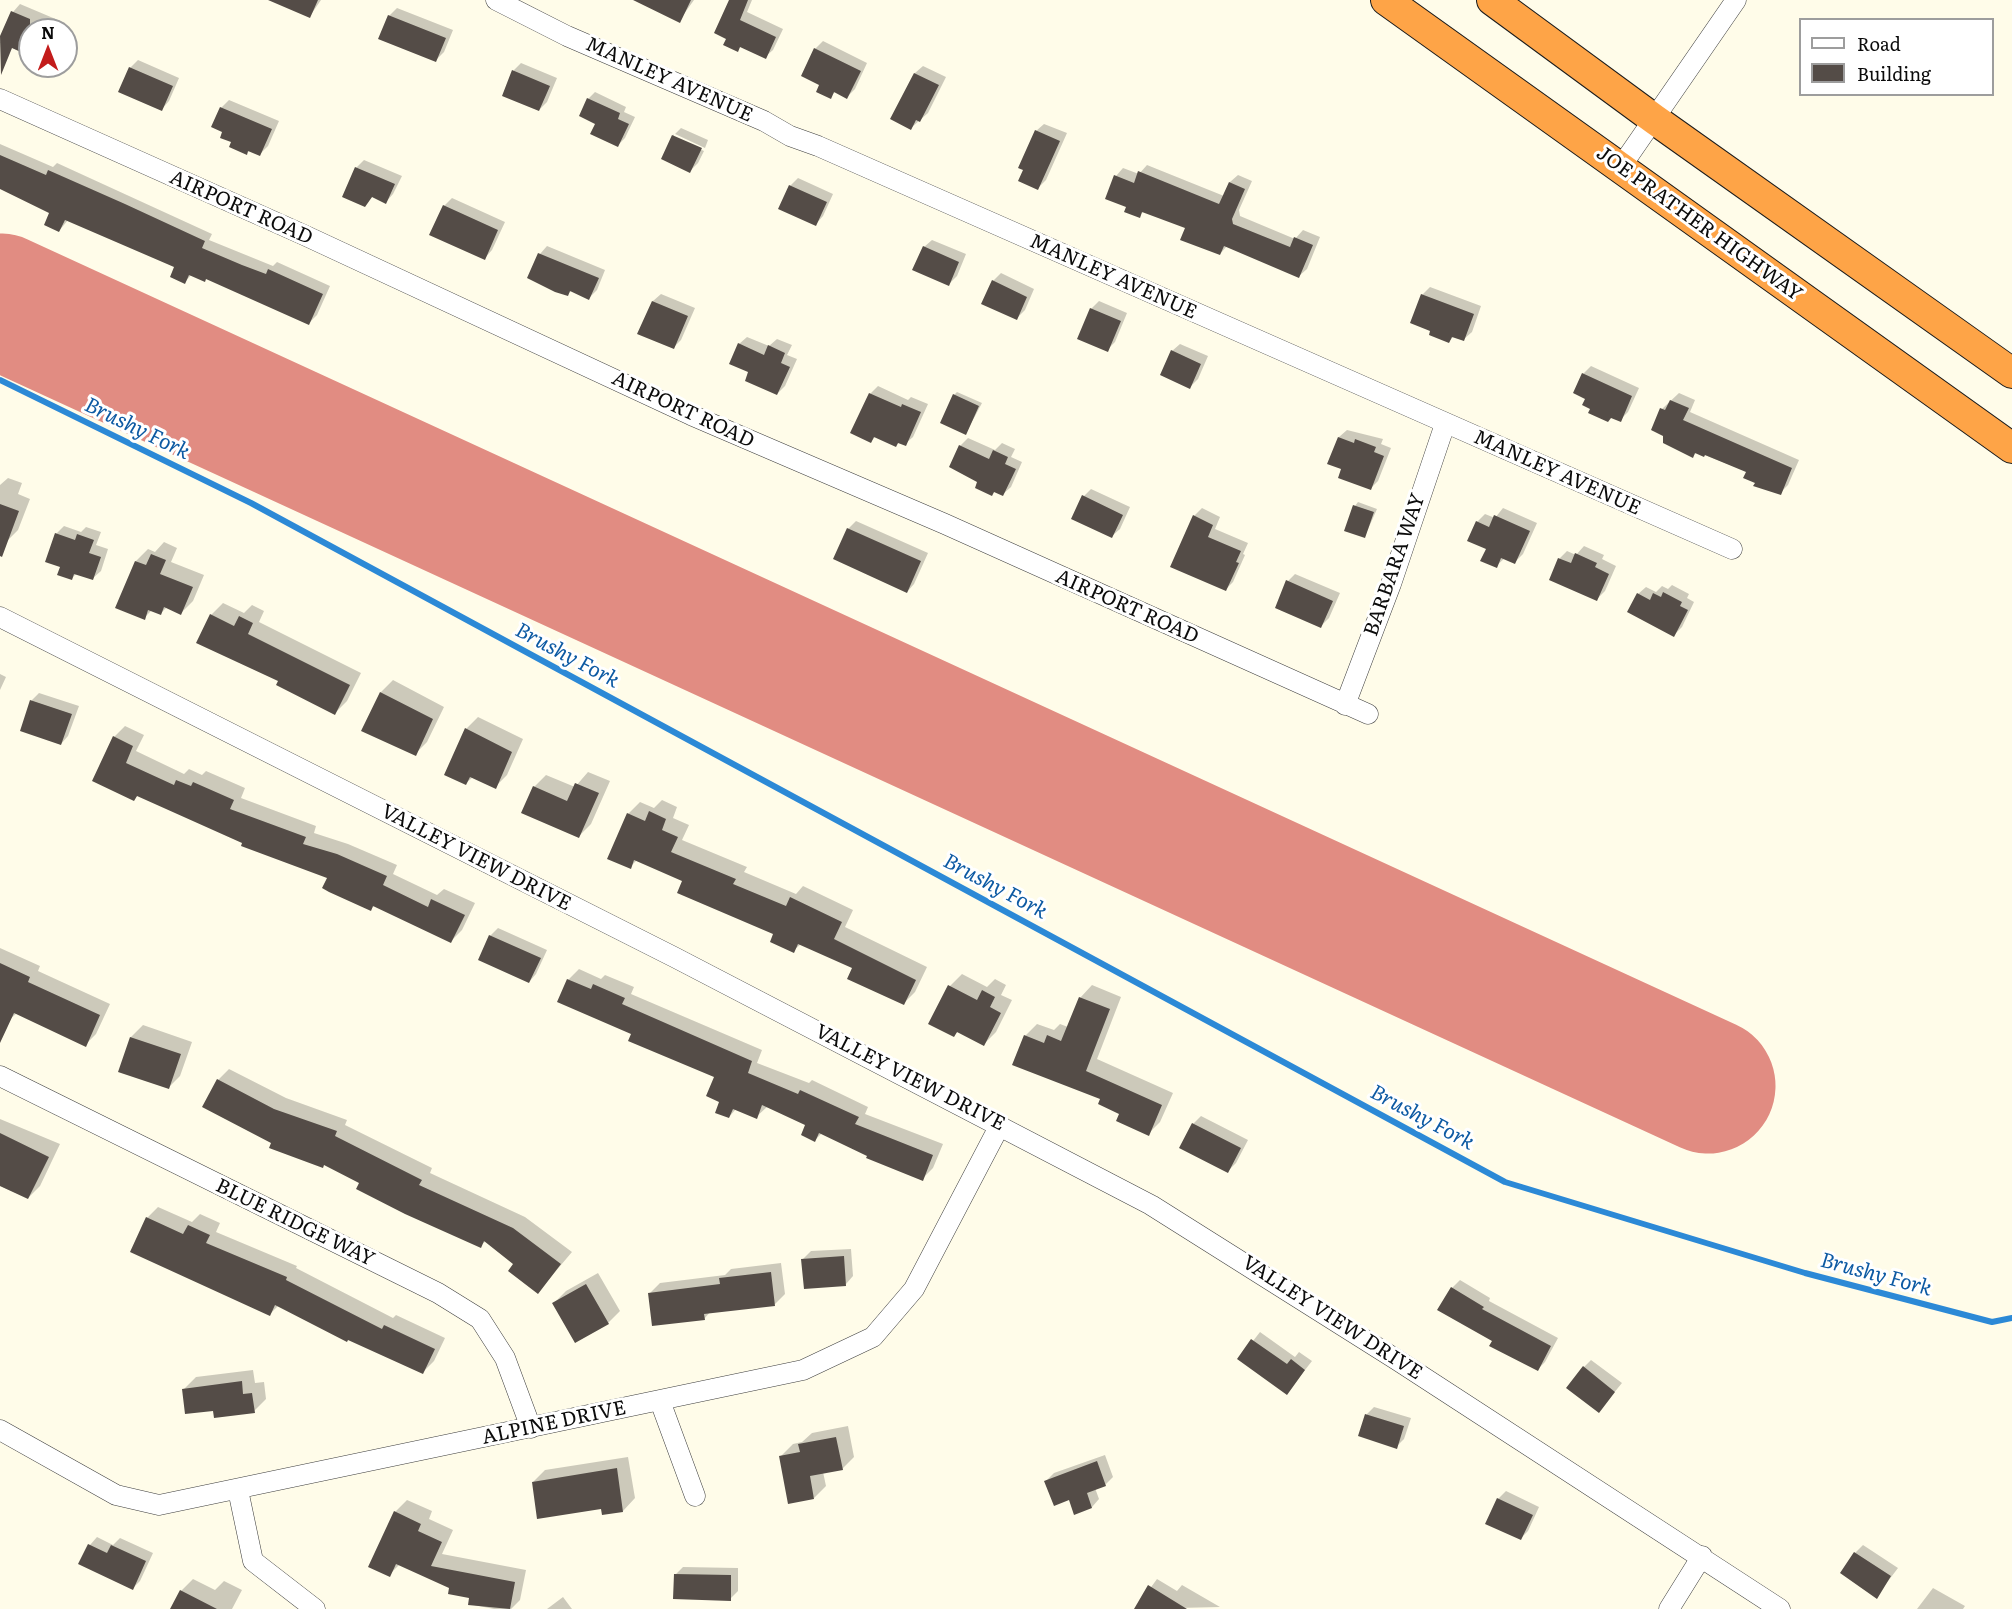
<!DOCTYPE html>
<html>
<head>
<meta charset="utf-8">
<style>
  body { margin:0 }
  #map { position:relative; width:2012px; height:1609px; overflow:hidden; background:#fffce9; font-family:Literata,serif }
  canvas { display:block }
  .legend { position:absolute; left:1799px; top:18px; width:195px; height:78px; box-sizing:border-box; background:#fff; border:2px solid #9d9d9d; margin:0; padding:8px 10px; list-style:none; font-size:18px; color:#0b0b0b }
  .legend li { display:flex; align-items:center; gap:12px; height:30px }
  .legend b { width:30px; border:2px solid #9d9d9d }
  .north { position:absolute; left:18px; top:18px; width:60px; height:60px; box-sizing:border-box; background:#fff; border:2px solid #9d9d9d; border-radius:50%; rotate:0deg; font-size:16px; font-weight:700; line-height:24px; text-align:center; color:#0b0b0b }
  .north::after { content:''; display:block; margin:auto; width:21px; height:27px; background:#c31c1b; clip-path:polygon(50% 0,100% 100%,50% 72%,0 100%) }
</style>
</head>
<body>
<div id="map">
<canvas width="2012" height="1609"></canvas>
<ul class="legend">
<li><b style="height:8px;background:#fff"></b>Road</li>
<li><b style="height:16px;background:#544c47"></b>Building</li>
</ul>
<div class="north">N</div>
</div>
<script>
const c = document.querySelector('canvas').getContext('2d');
c.lineJoin = 'round';
function fill(path, color) { c.fillStyle = color; c.fill(path, 'evenodd'); }
const toPath = rows => new Path2D(rows.map(r => 'M' + r).join(''));
function strokePath(path, color, width, dash) { c.strokeStyle = color; c.lineWidth = width; c.lineCap = dash ? 'butt' : 'round'; c.setLineDash(dash || []); c.stroke(path); }
function drawText(font, color, halo, rows, align = 'center') {
  c.font = font + ' Literata,serif'; c.lineWidth = 6; c.setLineDash([]); c.textBaseline = 'middle'; c.strokeStyle = halo; c.fillStyle = color; for (const [text, x, y, turn = 0] of rows) {
    c.save(); c.translate(x, y); c.rotate((+turn || 0) * Math.PI / 180); c.textAlign = isNaN(turn) ? turn : align; if (halo) c.strokeText(text, 0, 0); c.fillText(text, 0, 0); c.restore();
  }
}
fill(toPath([
  [280,0,321,0,310,16],
  [637,0,694,0,679,21],
  [730,0,752,0,747,12,783,29,773,50,765,57,741,46,737,50,728,38],
  [20,4,65,23,62,30,30,30,30,48,27,47,22,52,0,43,13,12],
  [397,8,453,30,444,52,436,60,389,16],
  [823,41,867,63,855,89,847,97,836,91,830,97,821,84,815,49],
  [138,60,179,78,169,101,162,109,130,68],
  [521,63,557,78,547,102,539,110,504,95,514,70],
  [923,66,946,77,928,113,911,128,892,118,915,73],
  [595,92,626,107,624,112,635,117,625,138,618,145,597,123,588,99],
  [229,100,279,121,268,146,260,154,250,150,247,153,224,131,221,108],
  [1044,124,1067,133,1046,180,1038,188,1036,131],
  [681,128,708,140,705,148,675,134],
  [674,134,674,137,704,151,698,163,690,171,673,136],
  [0,144,53,167,57,163,212,234,209,240,273,266,277,262,330,286,317,315,309,323,207,278,192,274,185,282,176,266,68,220,59,231,51,212,0,188],
  [364,160,402,176,393,194,386,202,373,196,365,205,356,168],
  [1147,165,1224,196,1230,182,1238,175,1252,181,1239,210,1240,216,1295,239,1303,230,1320,237,1307,269,1299,276,1227,246,1220,254,1187,227,1144,211,1139,216,1128,206,1116,176,1123,168,1139,174],
  [798,178,833,194,823,216,816,224,790,186],
  [452,198,505,222,492,250,485,258,444,206],
  [932,240,966,254,957,276,949,284,924,247],
  [547,246,605,270,597,290,589,298,572,290,568,294,529,277,540,254],
  [1001,273,1034,289,1025,310,1017,318,993,281],
  [1430,287,1481,306,1472,332,1464,339,1454,336,1449,341,1432,330,1422,295],
  [661,294,695,308,681,340,673,348,639,333,653,301],
  [1099,301,1127,313,1115,342,1107,350,1091,309],
  [747,337,769,346,777,339,792,345,787,355,797,359,785,386,777,394,750,372,739,344],
  [1180,344,1208,356,1198,379,1190,387,1172,351],
  [1591,366,1639,388,1628,412,1620,420,1592,408,1587,398,1583,374],
  [878,386,908,400,911,397,928,404,913,437,905,444,899,442,896,445,876,436,871,441,870,394],
  [957,392,982,403,966,433,954,395],
  [1679,393,1695,400,1690,412,1799,460,1788,485,1780,493,1757,482,1748,472,1697,452,1693,456,1662,409],
  [1347,430,1383,439,1381,444,1391,448,1378,481,1370,489,1343,468,1329,463,1339,437],
  [968,438,995,450,1002,443,1015,449,1011,457,1022,462,1011,487,1003,494,995,491,992,494,979,481,960,446],
  [8,478,22,483,18,494,30,499,18,530,6,542,0,540,0,485],
  [1091,489,1130,507,1120,529,1112,536,1084,496],
  [1358,502,1377,509,1365,536,1355,506],
  [1202,508,1220,517,1215,529,1248,543,1243,554,1245,555,1233,582,1226,589,1194,516],
  [1503,508,1537,523,1523,554,1515,562,1505,558,1496,566,1488,548,1469,540,1477,522,1485,514,1495,518],
  [856,521,928,553,914,584,907,592,848,529],
  [64,526,81,532,86,527,101,532,96,545,108,549,101,571,93,578,77,573,72,578,62,566,56,534],
  [164,542,177,548,171,562,204,575,193,601,181,613,167,607,160,614,152,610,144,618,136,561,148,549,155,552],
  [1584,546,1604,555,1602,559,1616,566,1605,591,1597,599,1551,579,1560,558,1567,551,1576,555],
  [1295,574,1340,593,1329,618,1321,626,1288,581],
  [1672,585,1689,594,1687,598,1694,602,1682,627,1674,635,1638,594,1646,587,1656,592,1662,586,1668,589],
  [223,603,244,613,252,605,264,611,259,622,361,673,347,701,335,713,280,680,211,615],
  [0,674,6,677,0,690],
  [393,680,444,707,427,742,415,754,363,730,381,692],
  [39,693,79,706,68,736,61,744,21,730,32,700],
  [478,717,523,739,507,775,495,787,473,777,466,783,466,729],
  [125,726,144,735,136,751,184,774,189,769,202,775,206,771,245,788,241,798,316,826,314,833,348,844,397,865,393,874,437,895,444,889,475,903,462,930,451,941,375,905,371,909,329,877,138,795,134,799,114,737],
  [588,772,610,781,591,824,579,836,534,787,546,775,575,787],
  [662,800,677,807,673,818,689,825,682,840,747,867,744,872,796,894,803,886,853,910,845,927,927,967,915,992,903,1004,854,967,801,944,793,951,775,933,684,880,637,860,630,867,628,814,640,802,654,808],
  [498,928,547,950,536,974,529,982,490,936],
  [0,948,40,966,38,971,110,1004,96,1034,85,1045,17,1013,9,1020,0,1015],
  [579,969,601,979,605,975,634,987,631,994,762,1050,757,1063,809,1083,812,1080,868,1107,865,1114,943,1144,933,1168,922,1179,822,1133,815,1140,807,1124,767,1107,756,1117,736,1109,729,1117,721,1101,716,1076,633,1033,568,980],
  [962,974,987,987,995,979,1006,985,1001,995,1012,1000,996,1032,984,1044,959,1031,954,1035,950,986],
  [1092,985,1121,997,1097,1059,1173,1093,1160,1122,1148,1134,1025,1036,1037,1024,1054,1030,1060,1024,1068,1027,1080,998],
  [143,1025,192,1042,180,1076,168,1088,120,1071,131,1037],
  [229,1069,286,1098,347,1120,345,1125,432,1168,430,1173,525,1217,572,1252,538,1292,515,1264,486,1241,480,1246,325,1164,273,1142,218,1080],
  [1201,1116,1248,1140,1236,1163,1228,1171,1193,1124],
  [0,1119,60,1144,40,1186,28,1198,0,1186],
  [158,1207,192,1222,200,1214,220,1223,216,1232,297,1266,296,1268,393,1318,396,1315,445,1338,434,1361,422,1373,278,1306,270,1314,147,1218],
  [851,1249,853,1276,846,1284,803,1259,811,1251],
  [781,1263,785,1294,775,1304,711,1311,704,1319,650,1293,660,1283,725,1275,731,1269],
  [598,1273,620,1311,608,1323,554,1303,566,1291],
  [1460,1280,1490,1298,1489,1301,1558,1338,1545,1362,1538,1369,1494,1341,1452,1288],
  [1260,1332,1295,1357,1299,1352,1312,1361,1287,1393,1239,1359],
  [1591,1360,1622,1383,1599,1411,1584,1367],
  [253,1370,255,1383,264,1382,266,1399,254,1411,215,1409,184,1389,196,1377],
  [1374,1407,1411,1418,1404,1439,1396,1447,1360,1436,1367,1414],
  [848,1426,854,1457,842,1469,823,1472,826,1486,814,1498,781,1456,793,1444,802,1442,812,1433],
  [1105,1455,1113,1477,1105,1485,1095,1488,1099,1499,1092,1507,1070,1498,1046,1481,1054,1473],
  [628,1457,635,1498,623,1511,602,1507,533,1482,545,1470],
  [1506,1491,1539,1507,1528,1531,1521,1538,1498,1499],
  [407,1500,432,1511,429,1519,453,1530,442,1554,526,1570,520,1600,511,1609,494,1609,469,1604,471,1597,400,1564,389,1575,395,1512],
  [97,1537,113,1545,120,1538,153,1553,140,1581,132,1589,80,1564,90,1545],
  [1863,1545,1898,1568,1876,1597,1855,1553],
  [683,1567,738,1568,738,1591,730,1599,676,1574],
  [193,1579,215,1590,224,1581,242,1590,232,1609,171,1609,181,1591],
  [1157,1579,1177,1591,1182,1585,1220,1607,1135,1609],
  [1933,1588,1965,1606,1963,1609,1917,1609],
  [563,1597,572,1609,547,1609]
]), '#0003');
strokePath(toPath([
  [0,380,251,503,1505,1182,1805,1273,1992,1322,2012,1318]
]), '#2c89d6', 6);
strokePath(toPath([
  [0,301,1708,1086]
]), '#e18c82', 135);
fill(toPath([
  [268,0,318,0,310,18],
  [633,0,691,0,680,23],
  [729,0,748,0,740,20,776,37,766,59,740,47,738,52,723,45,726,39,714,33],
  [11,11,30,19,30,49,25,47,23,53,12,48,1,75,0,36],
  [388,15,446,38,436,62,378,39],
  [814,48,861,71,847,99,834,92,831,99,816,92,819,85,801,76],
  [129,67,173,86,162,111,118,92],
  [512,70,550,86,539,111,502,96],
  [914,73,939,85,920,122,916,120,911,130,890,119],
  [587,98,620,113,618,119,629,124,618,147,590,134,595,124,579,116],
  [220,107,272,129,260,156,248,151,247,155,229,147,231,142,220,138,222,132,211,127],
  [1035,130,1060,141,1038,190,1018,181,1023,170,1018,168],
  [672,135,702,148,690,173,661,159],
  [0,155,46,175,48,170,125,204,205,241,202,248,242,265,266,274,268,269,323,294,309,325,206,279,205,282,189,275,185,284,170,277,174,267,65,220,59,232,44,225,49,213,0,189],
  [355,167,395,184,386,204,372,197,365,207,342,197],
  [1138,171,1219,204,1229,182,1245,189,1232,219,1233,224,1290,247,1294,237,1313,245,1299,278,1224,246,1220,255,1180,240,1185,228,1142,212,1140,218,1124,212,1126,207,1105,199,1114,175,1134,183],
  [789,185,827,202,816,226,778,209],
  [443,205,498,230,485,260,429,235],
  [923,246,959,262,949,286,912,270],
  [538,253,599,278,589,300,570,291,568,296,555,292,527,278],
  [992,280,1027,297,1017,320,981,304],
  [1421,294,1474,314,1464,341,1452,337,1449,343,1429,335,1430,331,1410,323],
  [652,301,688,316,674,349,637,334],
  [1090,308,1121,321,1108,352,1077,339],
  [738,343,764,355,768,345,785,353,781,363,790,367,777,395,745,381,748,372,729,364],
  [1171,350,1201,364,1190,389,1160,375],
  [1582,373,1632,396,1621,422,1611,418,1608,422,1588,413,1590,409,1582,405,1585,399,1573,393],
  [869,393,901,407,902,404,921,412,906,446,898,443,896,447,874,437,871,443,850,433],
  [953,394,979,406,966,435,940,423],
  [1670,400,1689,408,1683,420,1792,468,1781,495,1753,486,1755,483,1743,478,1746,472,1705,455,1704,457,1695,453,1693,458,1663,443,1663,436,1651,430,1660,408,1665,410],
  [1338,437,1354,443,1355,439,1376,447,1374,452,1384,456,1371,490,1338,478,1341,469,1327,464],
  [959,445,989,459,993,450,1008,457,1005,464,1016,469,1003,496,994,492,992,496,975,488,977,482,949,467],
  [1082,495,1123,515,1112,538,1071,519],
  [0,504,19,511,2,557,0,556],
  [1353,505,1374,512,1365,538,1344,531],
  [1193,515,1213,525,1208,537,1241,551,1236,562,1239,563,1226,591,1170,567],
  [1494,515,1530,531,1515,564,1501,558,1497,568,1480,561,1486,549,1467,541,1476,521,1489,527],
  [847,528,921,561,907,593,833,559],
  [55,533,75,540,77,534,94,540,89,553,101,557,93,580,74,574,72,580,57,575,60,567,45,562],
  [1575,553,1597,563,1595,567,1609,574,1597,601,1549,580,1558,558,1571,563],
  [151,554,166,560,160,574,193,587,181,615,164,607,161,615,148,610,145,620,115,608,135,561,146,565],
  [1286,580,1333,601,1321,628,1275,608],
  [1663,592,1682,602,1680,606,1688,610,1674,637,1627,612,1637,593,1650,600,1653,593,1661,597],
  [210,614,234,626,239,616,253,623,248,634,350,685,335,715,276,685,278,681,196,643],
  [380,692,433,719,416,756,361,731],
  [30,700,72,714,61,745,20,731],
  [465,728,512,752,496,789,470,777,466,785,444,775],
  [113,736,133,746,126,763,174,785,176,780,191,786,193,782,234,800,230,809,306,837,303,844,337,854,387,876,383,885,428,907,431,899,465,915,451,943,373,906,371,911,329,892,322,888,327,878,241,846,242,843,137,796,134,801,92,781],
  [575,783,599,793,579,838,521,813,533,786,567,801],
  [649,811,666,819,662,830,678,837,671,852,736,879,733,884,786,906,790,897,842,922,834,939,916,980,904,1005,847,979,852,968,798,944,794,953,770,942,773,934,677,893,682,881,634,860,631,869,607,859,627,813,645,821],
  [489,935,541,958,529,983,478,960],
  [0,963,30,977,28,982,100,1015,86,1047,14,1013,0,1043],
  [567,979,591,989,593,984,625,998,622,1004,752,1061,748,1073,798,1094,800,1090,859,1117,855,1124,933,1155,923,1181,866,1158,867,1156,819,1133,815,1142,801,1135,805,1125,762,1105,757,1119,733,1109,729,1118,715,1113,719,1102,706,1096,714,1077,628,1041,631,1034,557,1002],
  [948,985,977,1000,982,990,995,997,990,1007,1001,1013,984,1046,957,1032,954,1037,928,1024],
  [1079,997,1110,1009,1086,1071,1162,1105,1149,1136,1116,1121,1119,1114,1098,1104,1100,1099,1012,1065,1024,1035,1044,1043,1047,1035,1061,1041],
  [130,1037,181,1054,169,1089,118,1072],
  [217,1079,274,1109,337,1131,335,1136,422,1180,419,1185,513,1228,561,1264,538,1294,508,1271,513,1264,484,1241,481,1248,405,1214,356,1189,359,1183,324,1165,323,1168,269,1148,271,1143,202,1107],
  [1192,1123,1241,1148,1228,1173,1179,1148],
  [0,1133,49,1157,28,1199,0,1186],
  [146,1217,183,1234,188,1225,210,1235,206,1243,287,1277,286,1280,382,1329,384,1325,435,1349,423,1374,348,1340,347,1342,275,1305,270,1316,130,1252],
  [844,1256,846,1286,804,1289,801,1259],
  [771,1272,775,1306,704,1314,705,1320,652,1326,648,1293,720,1284,719,1278],
  [586,1284,609,1324,575,1343,552,1303],
  [1451,1287,1484,1307,1482,1309,1551,1346,1538,1371,1489,1346,1492,1341,1437,1310],
  [1251,1339,1287,1364,1291,1359,1305,1370,1287,1395,1237,1359],
  [1583,1366,1615,1392,1599,1413,1566,1388],
  [242,1381,243,1394,252,1393,255,1413,214,1418,213,1411,185,1414,182,1389],
  [1365,1414,1404,1426,1397,1449,1358,1436],
  [836,1437,843,1470,810,1476,814,1499,788,1504,779,1456,800,1452,798,1444],
  [1097,1461,1106,1486,1087,1493,1092,1508,1074,1515,1069,1500,1054,1506,1044,1481],
  [617,1468,623,1512,602,1515,601,1509,537,1519,532,1482],
  [1497,1498,1533,1515,1521,1540,1485,1524],
  [394,1511,421,1524,418,1531,442,1542,431,1566,515,1582,510,1609,468,1605,469,1598,448,1594,449,1588,396,1564,390,1577,368,1567],
  [88,1544,107,1553,111,1545,146,1561,133,1590,78,1564],
  [1854,1552,1891,1576,1877,1599,1840,1573],
  [674,1574,731,1575,731,1601,673,1599],
  [1148,1585,1187,1609,1134,1609],
  [180,1590,217,1609,170,1609]
]), '#544c47');
const minor = toPath([
  [496,0,567,36,764,121,790,136,818,146,1732,549],
  [0,99,304,235,691,415,945,524,1368,714],
  [1620,168,1736,0],
  [0,617,674,957,1151,1205,1397,1360,1780,1609],
  [1345,705,1391,584,1445,424],
  [0,1076,438,1293,480,1319,505,1358,531,1428],
  [660,1401,695,1496],
  [0,1430,116,1495,159,1505,803,1370,873,1337,914,1289,1000,1125],
  [238,1490,253,1561,315,1609],
  [1669,1609,1702,1556]
]);
const highway = toPath([
  [1386,0,2012,448],
  [1492,0,1654,119,2012,373]
]);
strokePath(minor, '#3e3e3e', 21);
strokePath(highway, '#1c1c1c', 32);
strokePath(minor, '#fff', 20);
strokePath(highway, '#fea447', 30);
drawText('20px', '#0b0b0b', '#fff', [
  ["MANLEY AVENUE",669,80,24],
  ["AIRPORT ROAD",241,208,24],
  ["JOE PRATHER HIGHWAY",1699,224,36],
  ["MANLEY AVENUE",1113,277,24],
  ["AIRPORT ROAD",683,410,25],
  ["MANLEY AVENUE",1557,473,24],
  ["BARBARA WAY",1395,565,-71],
  ["AIRPORT ROAD",1127,607,24],
  ["VALLEY VIEW DRIVE",476,858,27],
  ["VALLEY VIEW DRIVE",910,1078,27],
  ["BLUE RIDGE WAY",295,1223,26],
  ["VALLEY VIEW DRIVE",1332,1318,33],
  ["ALPINE DRIVE",554,1423,-12]
]);
drawText('italic 21px', '#0d5aa3', '#fff', [
  ["Brushy Fork",137,429,26],
  ["Brushy Fork",567,656,28],
  ["Brushy Fork",995,887,28],
  ["Brushy Fork",1422,1118,28],
  ["Brushy Fork",1876,1275,15]
]);
</script>
</body>
</html>
